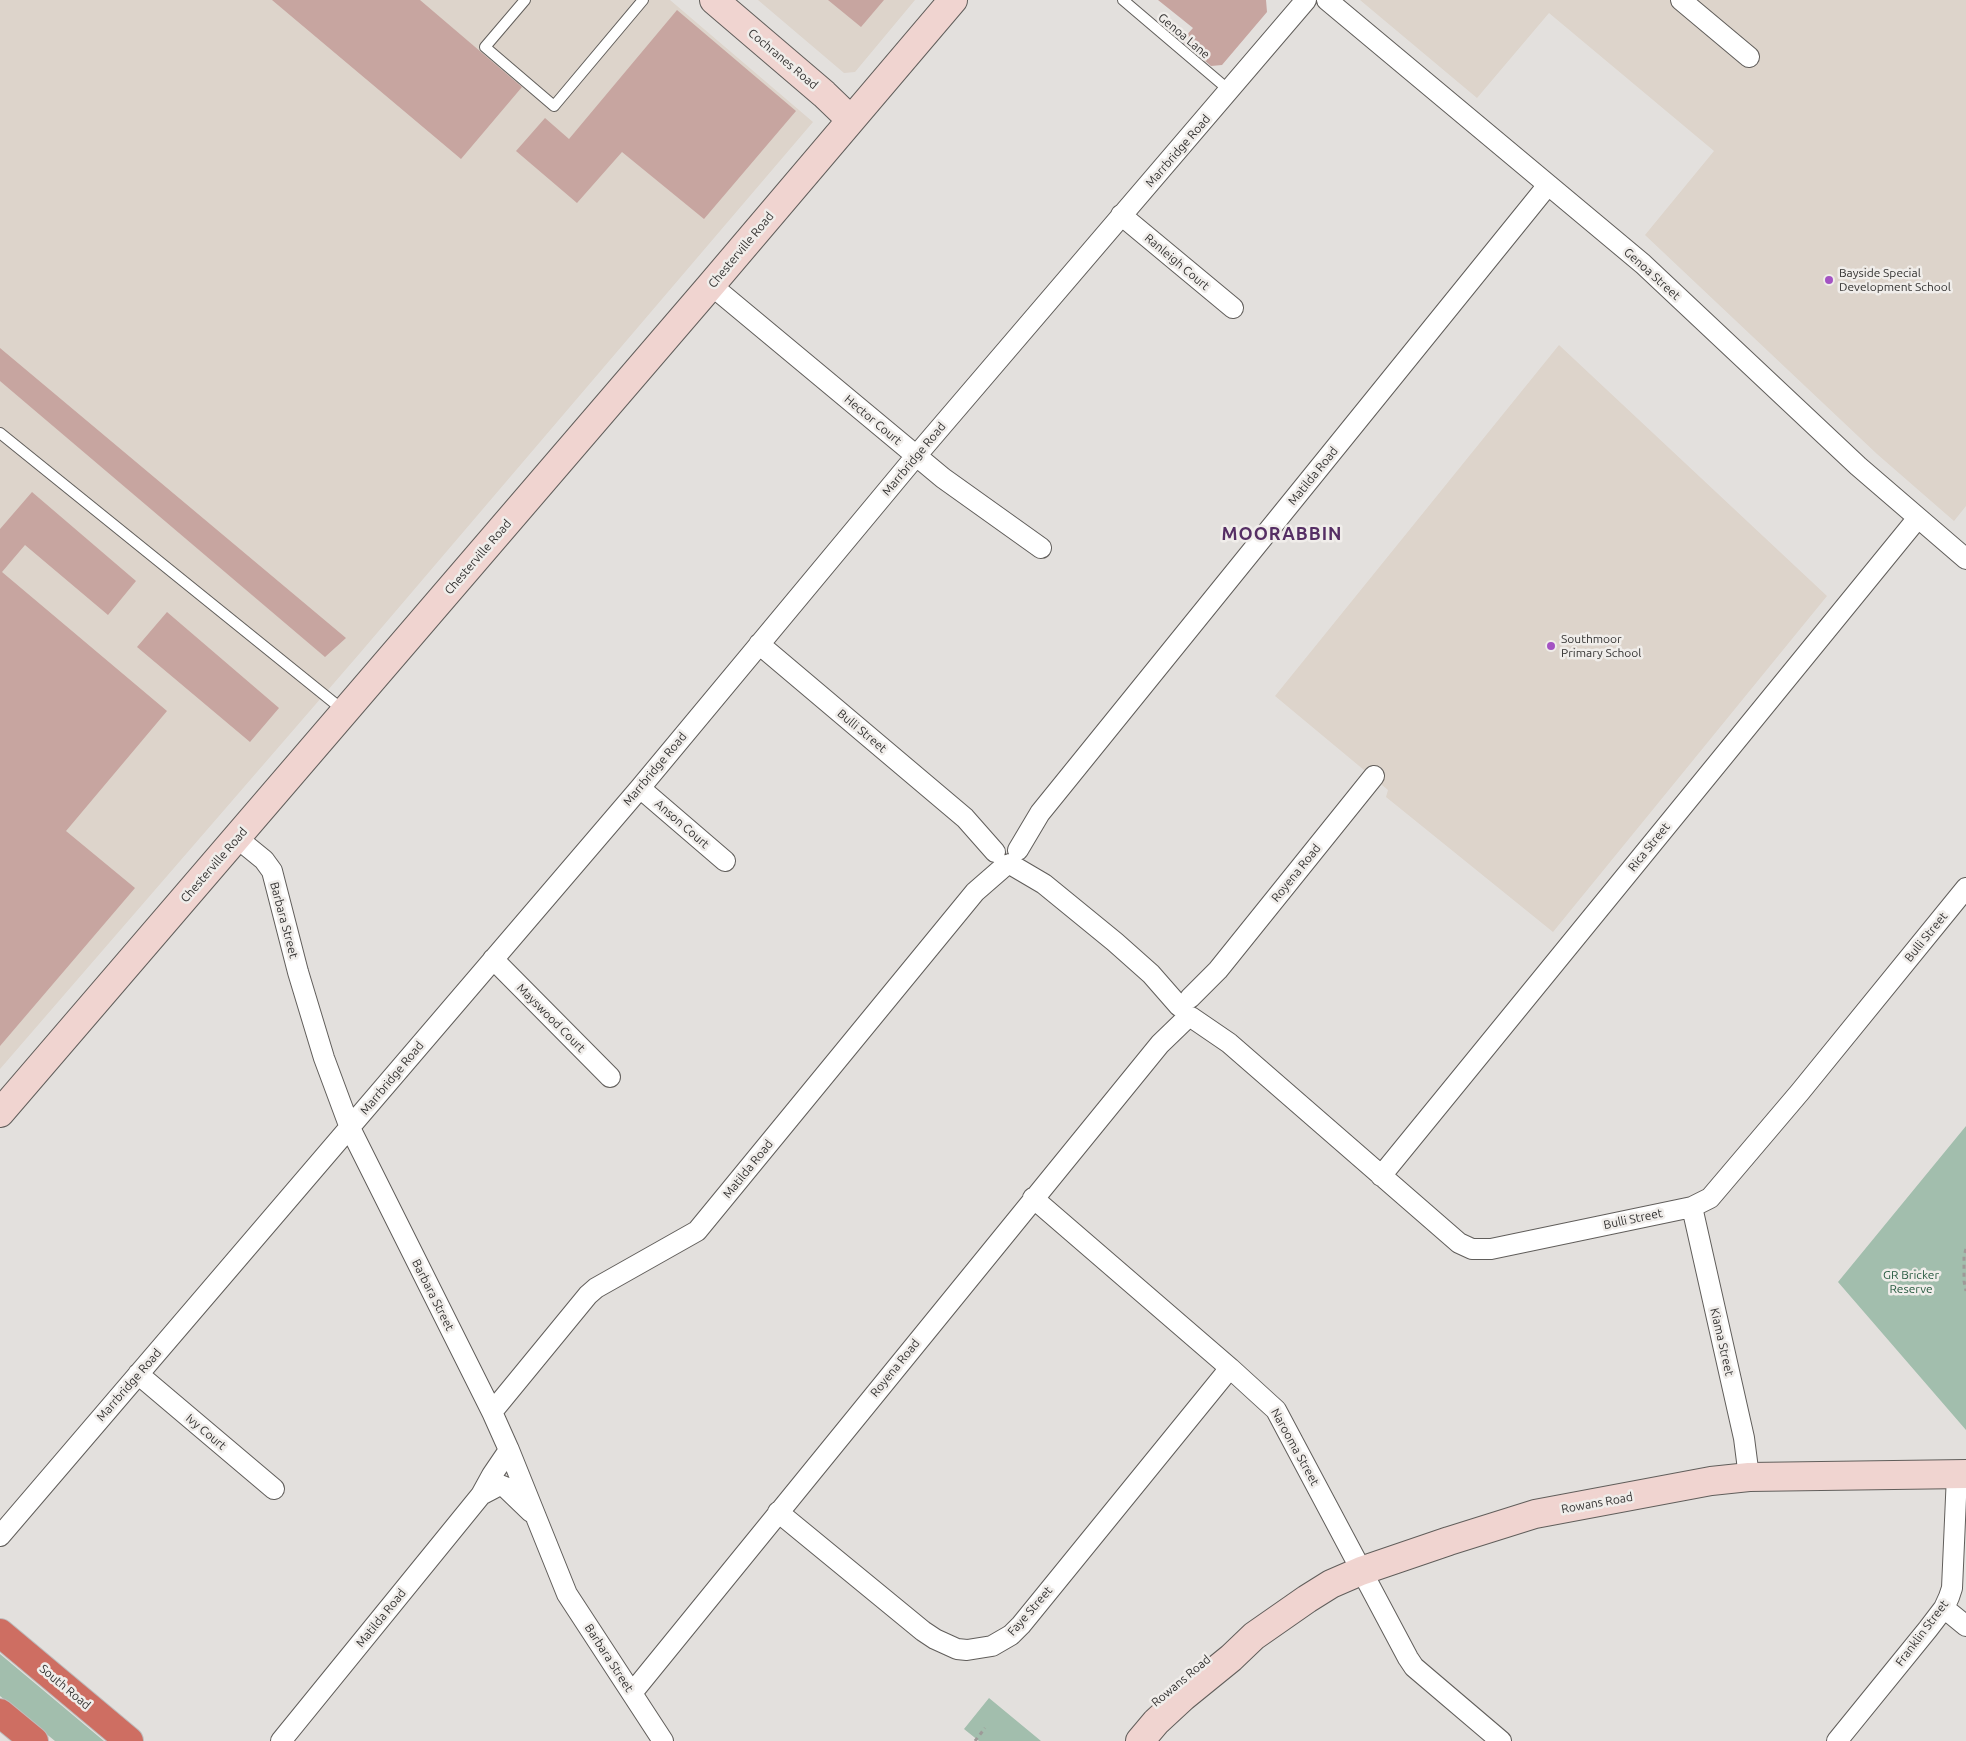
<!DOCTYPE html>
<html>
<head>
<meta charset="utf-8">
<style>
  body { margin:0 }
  canvas { display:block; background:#e3e0dd }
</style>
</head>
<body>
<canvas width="1966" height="1741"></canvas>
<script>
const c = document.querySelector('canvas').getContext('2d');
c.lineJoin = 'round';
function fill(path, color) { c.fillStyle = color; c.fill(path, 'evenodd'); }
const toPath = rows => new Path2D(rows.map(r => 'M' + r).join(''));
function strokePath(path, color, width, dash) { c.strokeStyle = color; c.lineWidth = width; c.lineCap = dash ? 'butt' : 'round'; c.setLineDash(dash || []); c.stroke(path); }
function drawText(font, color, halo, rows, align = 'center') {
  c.font = font + ' Ubuntu,sans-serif'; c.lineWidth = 5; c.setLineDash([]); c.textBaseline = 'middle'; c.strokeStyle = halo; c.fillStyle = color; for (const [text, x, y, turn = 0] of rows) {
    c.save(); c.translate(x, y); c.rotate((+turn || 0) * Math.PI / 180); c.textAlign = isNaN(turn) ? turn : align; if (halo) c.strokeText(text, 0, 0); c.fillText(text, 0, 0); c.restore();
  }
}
fill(toPath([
  [0,0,670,0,813,122,360,653,0,1069],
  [758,0,915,0,855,72,844,73],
  [1360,0,1966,0,1966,506,1954,521,1877,454,1645,235,1714,151,1549,13,1477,98],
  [1559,345,1827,596,1553,932,1386,797,1388,790,1275,696]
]), '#ddd4cb');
fill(toPath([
  [1966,1126,1966,1430,1838,1282],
  [0,1654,104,1741,55,1741,0,1696],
  [989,1698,1041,1741,979,1741,964,1729]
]), '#a2bead');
fill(toPath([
  [272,0,420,0,522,87,461,159],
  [828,0,884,0,861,27],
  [1158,0,1266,0,1267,12,1222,65,1211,66,1183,42,1186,39,1184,38,1193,28],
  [677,10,796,111,704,219,622,152,577,203,516,151,545,118,569,139],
  [0,348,346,638,325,657,0,381],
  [32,492,136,581,108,615,25,545,2,572,167,711,66,831,135,888,0,1046,0,529],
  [167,612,279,708,250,742,137,647]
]), '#c7a5a0');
const lane = toPath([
  [525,0,485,47,554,106,643,0],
  [1123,0,1230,91],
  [0,433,343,710]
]);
const street = toPath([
  [1327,0,1643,264,1858,466,1966,559],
  [1681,0,1749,57],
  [1121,215,1233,308],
  [711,285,943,478,1041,548],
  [759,644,965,818,995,852],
  [640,788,725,861],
  [237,838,264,860,272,871,298,972,324,1058,350,1128,492,1412,509,1450,567,1594,663,1741],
  [1018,850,1040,813,1548,185],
  [1010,864,1044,884,1115,942,1151,974,1179,1006],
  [493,959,610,1077],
  [1190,998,1218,970,1374,776],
  [1191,1017,1229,1043,1459,1243,1472,1249,1491,1249,1692,1207,1710,1198,1800,1092,1966,888],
  [1381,1176,1917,519],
  [1033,1198,1230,1368,1276,1410,1408,1658,1414,1667,1501,1741],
  [1692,1207,1744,1438,1749,1477],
  [138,1374,274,1489],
  [492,1412,588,1295,596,1288,697,1231,975,892,1006,865],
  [481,1495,500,1485,505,1487,531,1512],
  [778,1512,923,1631,935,1639,957,1649,967,1650,992,1646,1011,1635,1021,1625,1230,1368],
  [0,1536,640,788,916,456,1306,0],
  [1944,1608,1966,1626],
  [632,1693,1160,1044,1188,1017],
  [281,1741,481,1495,492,1475,509,1450],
  [1837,1741,1928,1629,1944,1608,1949,1597,1952,1588,1957,1475]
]);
const secondary = toPath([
  [714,0,824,94,851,120],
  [0,1113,711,285,953,0],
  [1140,1741,1156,1722,1183,1697,1231,1658,1254,1636,1307,1599,1331,1584,1361,1571,1449,1541,1535,1514,1711,1481,1749,1477,1966,1474]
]);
const highway = toPath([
  [0,1633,129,1741],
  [0,1713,34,1741]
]);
strokePath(lane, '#615e5b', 12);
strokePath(street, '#615e5b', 22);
strokePath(secondary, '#615e5b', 30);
strokePath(highway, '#bebdbd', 30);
strokePath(toPath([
  [1966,1249,1964,1256,1964,1281,1966,1291],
  [975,1741,985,1728]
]), '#9d9a98', 3, [4, 4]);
strokePath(lane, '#fff', 10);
strokePath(street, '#fff', 20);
strokePath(secondary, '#f0d4d0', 28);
strokePath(highway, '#ce6e62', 28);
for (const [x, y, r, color] of [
  [1829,280,5,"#a453c3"],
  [1551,646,5,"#a453c3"]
]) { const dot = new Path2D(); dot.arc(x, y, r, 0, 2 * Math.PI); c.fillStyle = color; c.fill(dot); strokePath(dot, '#f0edea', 2); }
drawText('12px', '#333231', '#f0edea', [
  ["Genoa Lane",1184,36,40],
  ["Cochranes Road",783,59,40],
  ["Marrbridge Road",1178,151,-49],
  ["Chesterville Road",741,250,-50],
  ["Ranleigh Court",1177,262,40],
  ["Genoa Street",1652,274,42],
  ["Hector Court",873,420,40],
  ["Marrbridge Road",914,459,-50],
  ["Matilda Road",1313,476,-51],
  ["Chesterville Road",478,557,-49],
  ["Bulli Street",862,731,40],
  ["Marrbridge Road",655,769,-50],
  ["Anson Court",682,824,41],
  ["Rica Street",1649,847,-51],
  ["Chesterville Road",214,865,-49],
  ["Royena Road",1296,873,-51],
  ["Barbara Street",284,920,75],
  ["Bulli Street",1926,937,-51],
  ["Mayswood Court",551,1018,45],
  ["Marrbridge Road",392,1078,-50],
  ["Matilda Road",748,1169,-51],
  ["Bulli Street",1633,1219,-12],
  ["Barbara Street",433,1295,63],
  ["Kiama Street",1722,1342,77],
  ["Royena Road",895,1368,-51],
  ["Marrbridge Road",129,1385,-49],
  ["Ivy Court",206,1432,40],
  ["Narooma Street",1295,1447,61],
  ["Rowans Road",1597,1503,-10],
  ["Faye Street",1030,1611,-49],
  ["Matilda Road",381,1618,-51],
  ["Franklin Street",1922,1633,-53],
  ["Barbara Street",609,1658,57],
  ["Rowans Road",1181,1681,-40],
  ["South Road",65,1687,40]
]);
drawText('12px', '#333231', '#f0edea', [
  ["Bayside Special",1839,273],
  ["Development School",1839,287],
  ["Southmoor",1561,639],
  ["Primary School",1561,653]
], 'left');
drawText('12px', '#285b41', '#f0edea', [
  ["GR Bricker",1911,1275],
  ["Reserve",1911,1289]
]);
c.letterSpacing = '1px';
drawText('bold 18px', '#552e64', '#f0edea', [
  ["MOORABBIN",1282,534]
]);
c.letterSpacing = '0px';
</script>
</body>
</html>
